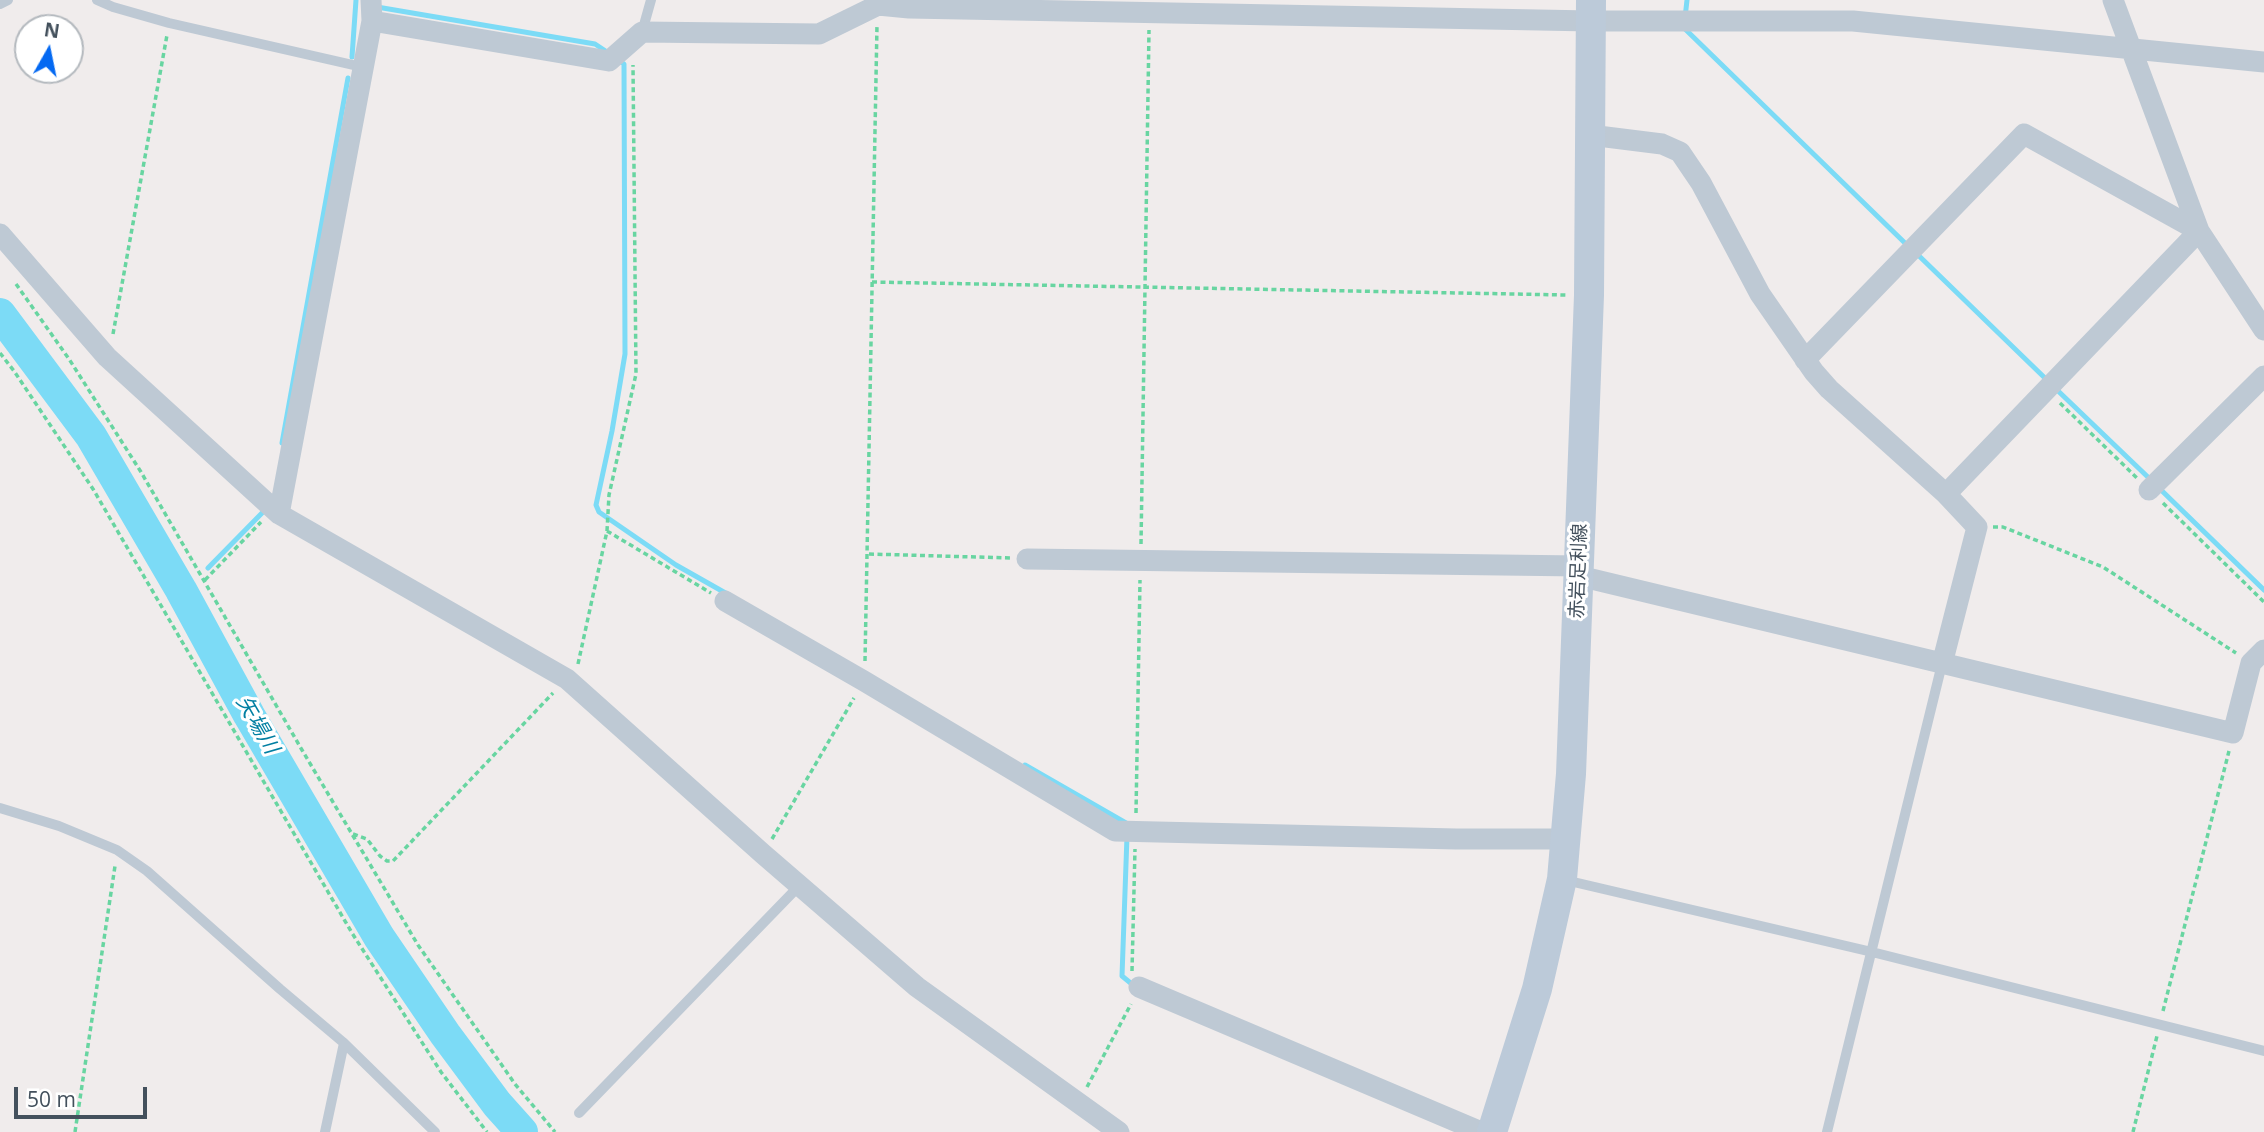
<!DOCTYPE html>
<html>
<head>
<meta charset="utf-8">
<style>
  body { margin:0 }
  #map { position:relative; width:2264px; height:1132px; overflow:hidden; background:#f0ecec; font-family:"Open Sans",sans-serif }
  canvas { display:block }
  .north { position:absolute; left:14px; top:14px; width:70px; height:70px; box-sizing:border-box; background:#fff; border:2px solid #b4b9be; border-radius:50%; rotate:9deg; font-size:19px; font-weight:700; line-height:28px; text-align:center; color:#43505c }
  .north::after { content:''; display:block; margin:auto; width:24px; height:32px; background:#0469f2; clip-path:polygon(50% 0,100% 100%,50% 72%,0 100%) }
  .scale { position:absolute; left:14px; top:1087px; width:133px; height:32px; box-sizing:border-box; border:4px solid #43505c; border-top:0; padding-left:9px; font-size:21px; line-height:24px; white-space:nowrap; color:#43505c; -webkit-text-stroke:5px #fff; paint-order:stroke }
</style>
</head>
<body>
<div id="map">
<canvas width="2264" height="1132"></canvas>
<div class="north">N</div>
<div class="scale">50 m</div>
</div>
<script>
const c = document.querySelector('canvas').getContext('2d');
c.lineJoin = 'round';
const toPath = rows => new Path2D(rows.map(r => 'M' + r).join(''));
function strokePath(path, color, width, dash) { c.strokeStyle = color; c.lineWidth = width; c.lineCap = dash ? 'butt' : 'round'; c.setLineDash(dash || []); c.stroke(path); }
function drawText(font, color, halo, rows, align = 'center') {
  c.font = font + ' "Open Sans","Noto Sans JP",sans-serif'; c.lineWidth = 6; c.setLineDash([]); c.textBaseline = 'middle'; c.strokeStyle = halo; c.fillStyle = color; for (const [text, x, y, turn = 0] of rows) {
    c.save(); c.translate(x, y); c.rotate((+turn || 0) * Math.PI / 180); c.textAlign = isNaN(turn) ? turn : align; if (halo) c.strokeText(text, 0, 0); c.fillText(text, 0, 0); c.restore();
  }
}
strokePath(toPath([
  [377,7,595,44,607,52],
  [1685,18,1687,0],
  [1684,28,1907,245],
  [352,57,356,0],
  [618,60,624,64,625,354,612,431,596,505,599,512,676,565,729,595],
  [1915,252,2048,381],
  [2055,388,2152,481],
  [282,443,348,78],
  [2159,488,2264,590],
  [208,568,263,512],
  [1025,765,1126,823],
  [1127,836,1122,976,1133,985]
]), '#7cdbf6', 5);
strokePath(toPath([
  [0,314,91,436,181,590,249,715,379,937,445,1034,497,1104,522,1132]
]), '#7cdbf6', 32);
strokePath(toPath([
  [872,282,1567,295],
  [16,284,69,359,141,472,302,750,418,945,515,1084,555,1132],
  [113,334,167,35],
  [0,353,14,371,93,489,352,933,441,1072,487,1132],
  [2060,403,2137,478],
  [2163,503,2264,602],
  [1993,527,2003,527,2103,567,2236,653],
  [607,531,711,593],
  [1141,544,1149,30],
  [869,554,1011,558],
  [205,580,261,522],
  [865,661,877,25],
  [578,664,607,531,609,495,636,374,633,65],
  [1136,813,1140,580],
  [353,834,367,839,380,856,387,861,393,861,553,693],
  [772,839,854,698],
  [1132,971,1135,849],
  [2163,1011,2229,751],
  [1087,1087,1131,1004],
  [75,1132,115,866],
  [2133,1132,2157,1036]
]), '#68d5a1', 3.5, [5, 3.5]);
strokePath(toPath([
  [97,0,113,7,169,23,362,67],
  [0,4,8,0],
  [642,32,651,0],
  [0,808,59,826,117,850,147,871,280,989,344,1043,435,1132],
  [1565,880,1872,952,2264,1051],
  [579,1113,799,886],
  [325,1132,344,1043],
  [1827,1132,1942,664]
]), '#bec9d4', 10);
strokePath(toPath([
  [2113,0,2199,231,2264,330],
  [878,5,909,8,1591,21,1853,21,2264,62],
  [372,21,609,61,642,32,819,34,878,5,883,0],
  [1590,135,1662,144,1680,152,1701,183,1760,294,1814,372,1829,389,1946,494,1977,527,1942,664],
  [0,234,107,357,279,514,567,679,763,854,917,987,1119,1132],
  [1805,360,2024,134,2199,231,1946,494],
  [2149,490,2264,376],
  [279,514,372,21,371,0],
  [1027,559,1580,566],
  [1579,576,2233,733,2251,663,2264,650],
  [725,601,864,681,1115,831,1456,839,1565,839],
  [1139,987,1481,1132]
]), '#bec9d4', 21);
strokePath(toPath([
  [1492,1132,1537,989,1562,879,1571,774,1589,295,1591,0]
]), '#bccad9', 30);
drawText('19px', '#43505c', '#fff', [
  ["赤岩足利線",1579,571,-88]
]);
drawText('italic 21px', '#027fa2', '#fff', [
  ["矢場川",257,725,60]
]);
</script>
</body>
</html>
